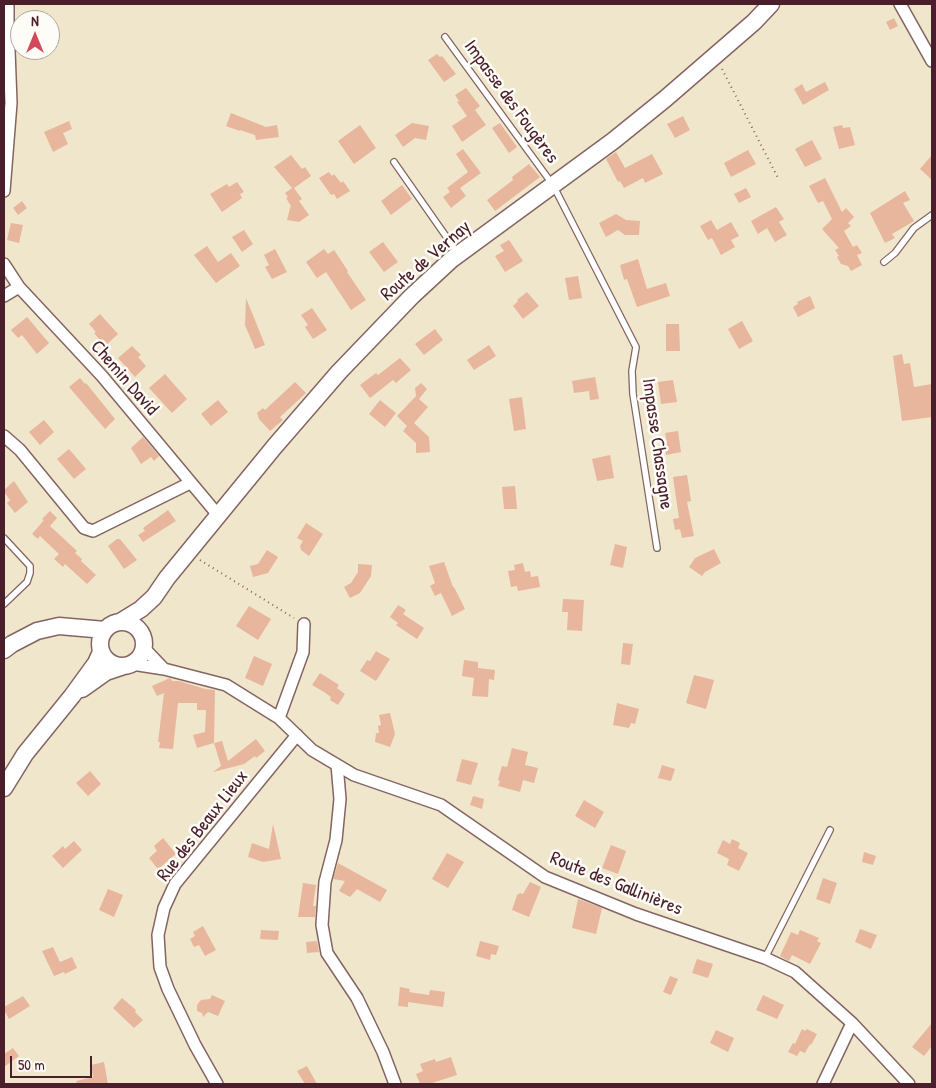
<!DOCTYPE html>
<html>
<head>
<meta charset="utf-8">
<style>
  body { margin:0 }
  #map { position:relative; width:936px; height:1088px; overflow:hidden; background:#f0e6cb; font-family:"Patrick Hand",sans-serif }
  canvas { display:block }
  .frame { position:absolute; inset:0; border:5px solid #4a1f2b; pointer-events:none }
  .north { position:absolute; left:10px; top:10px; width:50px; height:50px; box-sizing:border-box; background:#fdfcf7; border:1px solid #b5a4a5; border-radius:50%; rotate:0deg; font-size:14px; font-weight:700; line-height:20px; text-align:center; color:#4a1f2b }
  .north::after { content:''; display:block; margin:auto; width:18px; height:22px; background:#d1495b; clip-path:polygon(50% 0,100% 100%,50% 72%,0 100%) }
  .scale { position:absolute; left:10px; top:1056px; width:82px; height:22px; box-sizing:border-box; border:2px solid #4a1f2b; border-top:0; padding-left:6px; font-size:15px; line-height:18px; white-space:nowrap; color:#4a1f2b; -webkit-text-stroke:4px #fdfcf7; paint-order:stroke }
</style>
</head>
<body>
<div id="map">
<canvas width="936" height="1088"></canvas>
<div class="frame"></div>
<div class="north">N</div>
<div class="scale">50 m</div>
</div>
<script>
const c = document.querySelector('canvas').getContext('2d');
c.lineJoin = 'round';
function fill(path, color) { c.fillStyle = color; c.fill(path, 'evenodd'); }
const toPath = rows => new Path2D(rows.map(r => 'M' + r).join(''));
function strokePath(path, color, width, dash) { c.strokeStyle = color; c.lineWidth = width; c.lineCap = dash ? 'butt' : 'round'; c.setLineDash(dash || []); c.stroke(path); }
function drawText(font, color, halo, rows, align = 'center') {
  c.font = font + ' "Patrick Hand",sans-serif'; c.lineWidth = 5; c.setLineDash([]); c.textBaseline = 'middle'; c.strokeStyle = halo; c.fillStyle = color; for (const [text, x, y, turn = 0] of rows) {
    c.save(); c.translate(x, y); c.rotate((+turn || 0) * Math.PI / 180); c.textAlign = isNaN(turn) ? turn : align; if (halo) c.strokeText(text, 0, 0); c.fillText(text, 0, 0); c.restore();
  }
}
fill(toPath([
  [894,18,898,26,890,30,886,22],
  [437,54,440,57,442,56,456,74,444,82,428,60],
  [825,82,829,90,803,105,794,89,802,84,806,92],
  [466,88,480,106,475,110,486,125,462,142,452,126,467,116,457,102,459,101,455,95],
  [231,113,266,127,277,125,279,137,256,140,255,135,240,130,240,131,226,126],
  [683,116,690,130,675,138,667,124],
  [69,121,72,129,63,133,68,144,53,152,44,132],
  [412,123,429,126,426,140,415,138,403,147,395,135],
  [500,123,517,147,509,153,492,128],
  [360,125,376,148,354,164,338,141],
  [842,125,843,128,850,127,855,145,839,149,833,127],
  [812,140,822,159,805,167,795,149],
  [463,149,481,173,460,188,466,196,451,208,443,197,450,192,447,188,468,172,456,154],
  [748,150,756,164,731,177,724,163],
  [616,152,625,168,652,154,663,174,645,183,643,178,624,188,620,181,618,182,606,159],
  [291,155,302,169,305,167,311,176,294,188,302,199,299,201,309,215,299,222,287,220,290,208,291,206,286,198,288,197,285,193,292,188,274,167],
  [932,155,932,180,920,169],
  [529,164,540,177,495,211,487,200,513,180,512,177],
  [329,172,332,176,334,174,341,183,343,181,350,191,337,199,334,194,331,195,319,178],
  [825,178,842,212,846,208,854,217,848,223,851,226,844,231,853,247,857,245,862,253,857,255,862,265,851,271,848,266,841,264,837,257,839,256,835,250,839,248,822,229,832,219,823,201,818,203,809,186],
  [237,182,244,192,240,194,242,198,222,212,210,194,227,184,229,187],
  [402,185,412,199,391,215,381,201],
  [746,188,751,197,739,203,734,194],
  [905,191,910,200,903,203,914,221,892,234,895,238,885,243,870,213],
  [22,201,27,208,18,215,13,208],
  [776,207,784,219,779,222,787,235,775,242,767,228,758,234,751,221],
  [616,214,626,220,640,221,639,235,625,235,618,230,606,237,599,223],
  [711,220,717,230,731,222,739,236,731,240,735,247,721,255,712,238,708,240,700,226],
  [11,223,23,225,19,243,7,240],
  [244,230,253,244,242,252,232,237],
  [509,240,523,261,505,272,495,256,504,251,500,245],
  [383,242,398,262,384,272,369,252],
  [207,246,218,262,231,253,240,266,216,283,194,255],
  [275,249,287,272,272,279,265,267,269,265,264,255],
  [324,249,328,254,334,250,348,271,347,272,366,300,351,310,326,272,317,278,306,262],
  [638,259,647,289,666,283,670,296,637,307,627,279,624,280,620,265],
  [578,276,582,298,569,300,565,278],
  [527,292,539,306,523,319,513,306,518,301,517,300],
  [810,296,815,308,798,317,793,307,798,304,797,302],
  [246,298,265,345,255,349,245,325],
  [312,308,327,330,313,339,305,327,308,325,301,315],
  [100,314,118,334,105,346,94,333,96,332,89,324],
  [27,317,49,343,37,354,22,335,18,338,11,330],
  [742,321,753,341,739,349,728,329],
  [666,324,679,324,680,351,666,351],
  [435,329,443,340,424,355,415,344],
  [489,345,496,356,474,370,467,360],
  [132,346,141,355,138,357,146,366,135,377,118,358],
  [902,354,904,364,910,363,914,387,932,384,932,417,902,421,893,356],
  [400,358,411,370,396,383,393,380,370,398,360,385,376,373,378,375],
  [165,374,187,399,172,413,149,388],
  [595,377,599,399,590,400,589,391,574,393,572,381],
  [80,378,85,384,86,383,115,419,105,429,69,387],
  [673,380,677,402,661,404,658,382],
  [295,382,306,393,280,417,283,420,270,431,259,419,257,413,263,408,265,410],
  [421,383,427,389,419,399,428,407,414,423,429,437,430,452,416,453,416,443,403,431,407,426,397,416,416,396,415,388],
  [522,397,526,429,514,431,509,399],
  [218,400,228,412,211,426,201,414],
  [380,400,396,413,385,427,369,414],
  [44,420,54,432,40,445,29,432],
  [678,431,681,452,666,455,664,444,667,443,665,433],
  [143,437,159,456,154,461,151,457,141,464,131,448],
  [69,449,86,469,74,479,57,459],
  [610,455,614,478,597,481,592,459],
  [687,475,691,501,687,502,694,536,682,538,680,529,675,530,673,519,679,518,673,477],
  [14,481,28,502,15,513,7,503,10,500,4,492,4,490],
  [515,486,517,509,504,509,502,487],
  [168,510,176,521,143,542,138,535,145,531,143,528],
  [50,511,57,518,50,526,77,551,75,553,82,559,81,561,96,575,87,584,65,564,63,567,54,559,59,554,40,536,38,539,32,534,44,520,42,519],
  [306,523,323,534,309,556,301,550,300,546,303,541,297,538],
  [117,539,120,539,137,560,124,569,108,546],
  [615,544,627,547,623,568,610,565],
  [714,549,721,563,705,572,702,576,689,567,695,558],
  [267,550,278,557,268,573,253,577,250,566,258,564],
  [444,562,453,587,454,587,465,609,452,616,441,593,435,596,430,586,435,583,429,566],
  [523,563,525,572,530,571,531,577,538,576,540,587,518,591,517,586,511,587,508,571,515,570,514,565],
  [358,564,372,565,371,576,360,593,350,598,344,587,351,583,358,572],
  [563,599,584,600,582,631,567,630,568,612,562,612],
  [398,605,406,610,403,614,424,628,417,639,396,625,398,623,390,617],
  [249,606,271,619,258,640,236,626],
  [623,643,633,644,630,665,621,664],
  [376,651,390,659,376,681,360,671,367,660,370,661],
  [254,656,272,664,263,686,245,678],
  [464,660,478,662,478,668,495,670,494,680,489,679,488,697,472,696,474,678,462,676],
  [320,673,336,683,339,685,337,688,345,694,338,705,330,700,331,697,324,692,312,685],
  [694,675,714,680,706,709,686,703],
  [170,678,172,681,179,681,205,689,215,690,214,743,197,748,193,735,205,732,206,710,197,710,197,703,178,703,173,749,159,748,160,742,158,742,164,693,157,696,152,686],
  [617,703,639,709,635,724,631,723,629,728,613,725],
  [390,713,395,734,390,747,375,742,376,733,379,733,378,726,381,725,379,715],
  [256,739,265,751,256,758,255,756,244,764,213,772,221,766,214,743,222,741,228,761],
  [512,748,528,752,525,765,538,768,534,783,523,780,520,792,498,786,500,781,498,780,502,766,507,767],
  [462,759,478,763,471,785,456,781],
  [662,765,675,769,671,781,658,778],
  [90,771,101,784,88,796,76,783],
  [473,796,484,799,482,809,470,805],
  [584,800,604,812,595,828,575,816],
  [273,824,281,859,263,862,248,857,252,843,269,849],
  [163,838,176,854,158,869,149,858,157,851,154,846],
  [732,839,740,843,738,848,748,853,739,871,727,865,729,859,717,853,723,840,730,844],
  [74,841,82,850,63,868,52,856,63,846,65,849],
  [611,845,626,851,618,874,602,868],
  [864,852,876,856,873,865,862,862],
  [447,853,464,862,448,888,432,879],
  [338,863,387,890,380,902,357,889,350,897,339,891,345,881,333,879],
  [823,878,837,883,830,904,816,899],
  [530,882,541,887,529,917,512,910,517,895,520,893,523,894],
  [303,883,316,885,313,906,316,906,315,917,298,917],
  [108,889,123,895,114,917,99,910],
  [578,899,602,908,596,934,572,928],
  [203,926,216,950,205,956,199,945,194,947,190,939,195,936,193,932],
  [860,929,877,935,871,949,855,942],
  [261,930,279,931,278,940,260,939],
  [800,930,819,938,817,941,821,943,810,964,792,955,789,961,780,956,791,932,798,935],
  [317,941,319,952,307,953,306,942],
  [480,941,499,946,496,955,491,954,490,960,476,956],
  [53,947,60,962,72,957,77,968,65,974,64,972,54,976,42,951],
  [697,959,713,964,708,978,692,973],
  [670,976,678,979,671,995,663,992],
  [400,987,410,989,409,992,429,995,430,990,445,992,443,1007,408,1002,408,1007,398,1006],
  [212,995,225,1001,218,1016,208,1012,203,1017,202,1013,197,1011,197,1005,201,1000,210,999],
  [763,995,784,1005,777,1019,756,1010],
  [23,996,30,1006,9,1019,4,1010,4,1007],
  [122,998,136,1010,135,1012,143,1020,134,1028,113,1008],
  [932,1023,932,1046,924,1056,912,1047],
  [802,1029,805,1031,807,1029,817,1034,811,1045,810,1044,805,1053,800,1051,797,1056,788,1052,793,1043,795,1044],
  [716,1030,734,1038,728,1052,710,1043],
  [13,1048,19,1056,4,1067,4,1054],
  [451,1057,457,1075,429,1084,420,1084,416,1074,423,1071,420,1064,435,1059,436,1062],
  [104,1062,108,1084,77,1084,76,1081,93,1077,91,1065],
  [307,1066,317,1084,305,1084,297,1071]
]), '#e7b69d');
const lane = toPath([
  [445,37,553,185,636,347,632,371,633,394,657,548],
  [394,162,457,252],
  [884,262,895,253,914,228,932,215],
  [4,538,30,566,30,573,27,582,4,604],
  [765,958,830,830]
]);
const street = toPath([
  [900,4,932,61],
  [4,191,11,103,8,23,8,4],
  [4,264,19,287,102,376,218,515],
  [4,296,19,287],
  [4,436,20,450,84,528,93,531,190,483],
  [144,648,164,669],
  [132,664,164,669,226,685,279,718,312,750,354,775,441,805,545,877,636,914,765,958,795,972,852,1023,909,1084],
  [279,718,303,652,304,624],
  [337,765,340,799,336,840,325,882,322,925,327,953,357,998,383,1052,395,1084],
  [217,1084,195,1045,168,989,160,967,158,935,164,908,175,884,297,735],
  [823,1084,852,1023]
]);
const secondary = toPath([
  '100 644a22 22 0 1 1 44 0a22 22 0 1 1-44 0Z',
  [120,622,141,609,154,597,167,578,275,446,339,372,412,296,452,259,613,141,665,99,754,22,771,4],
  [4,650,12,644,37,631,59,626,105,630],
  [82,689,106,672,124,666],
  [4,788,25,754,72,696,96,663,101,652]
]);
strokePath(lane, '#846563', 8);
strokePath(street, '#846563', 14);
strokePath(secondary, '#846563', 19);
strokePath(toPath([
  [722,69,778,178],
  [200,560,294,618]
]), '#846563', 2, [1, 4]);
strokePath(lane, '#fff', 5.5);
strokePath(street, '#fff', 11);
strokePath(secondary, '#fff', 16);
drawText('19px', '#4a1f2b', '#fdfcf7', [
  ["Impasse des Fougères",511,102,54],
  ["Route de Vernay",426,261,-41],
  ["Chemin David",124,378,49],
  ["Impasse Chassagne",657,444,82],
  ["Rue des Beaux Lieux",203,826,-52],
  ["Route des Gallinières",616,884,22]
]);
</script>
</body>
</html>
